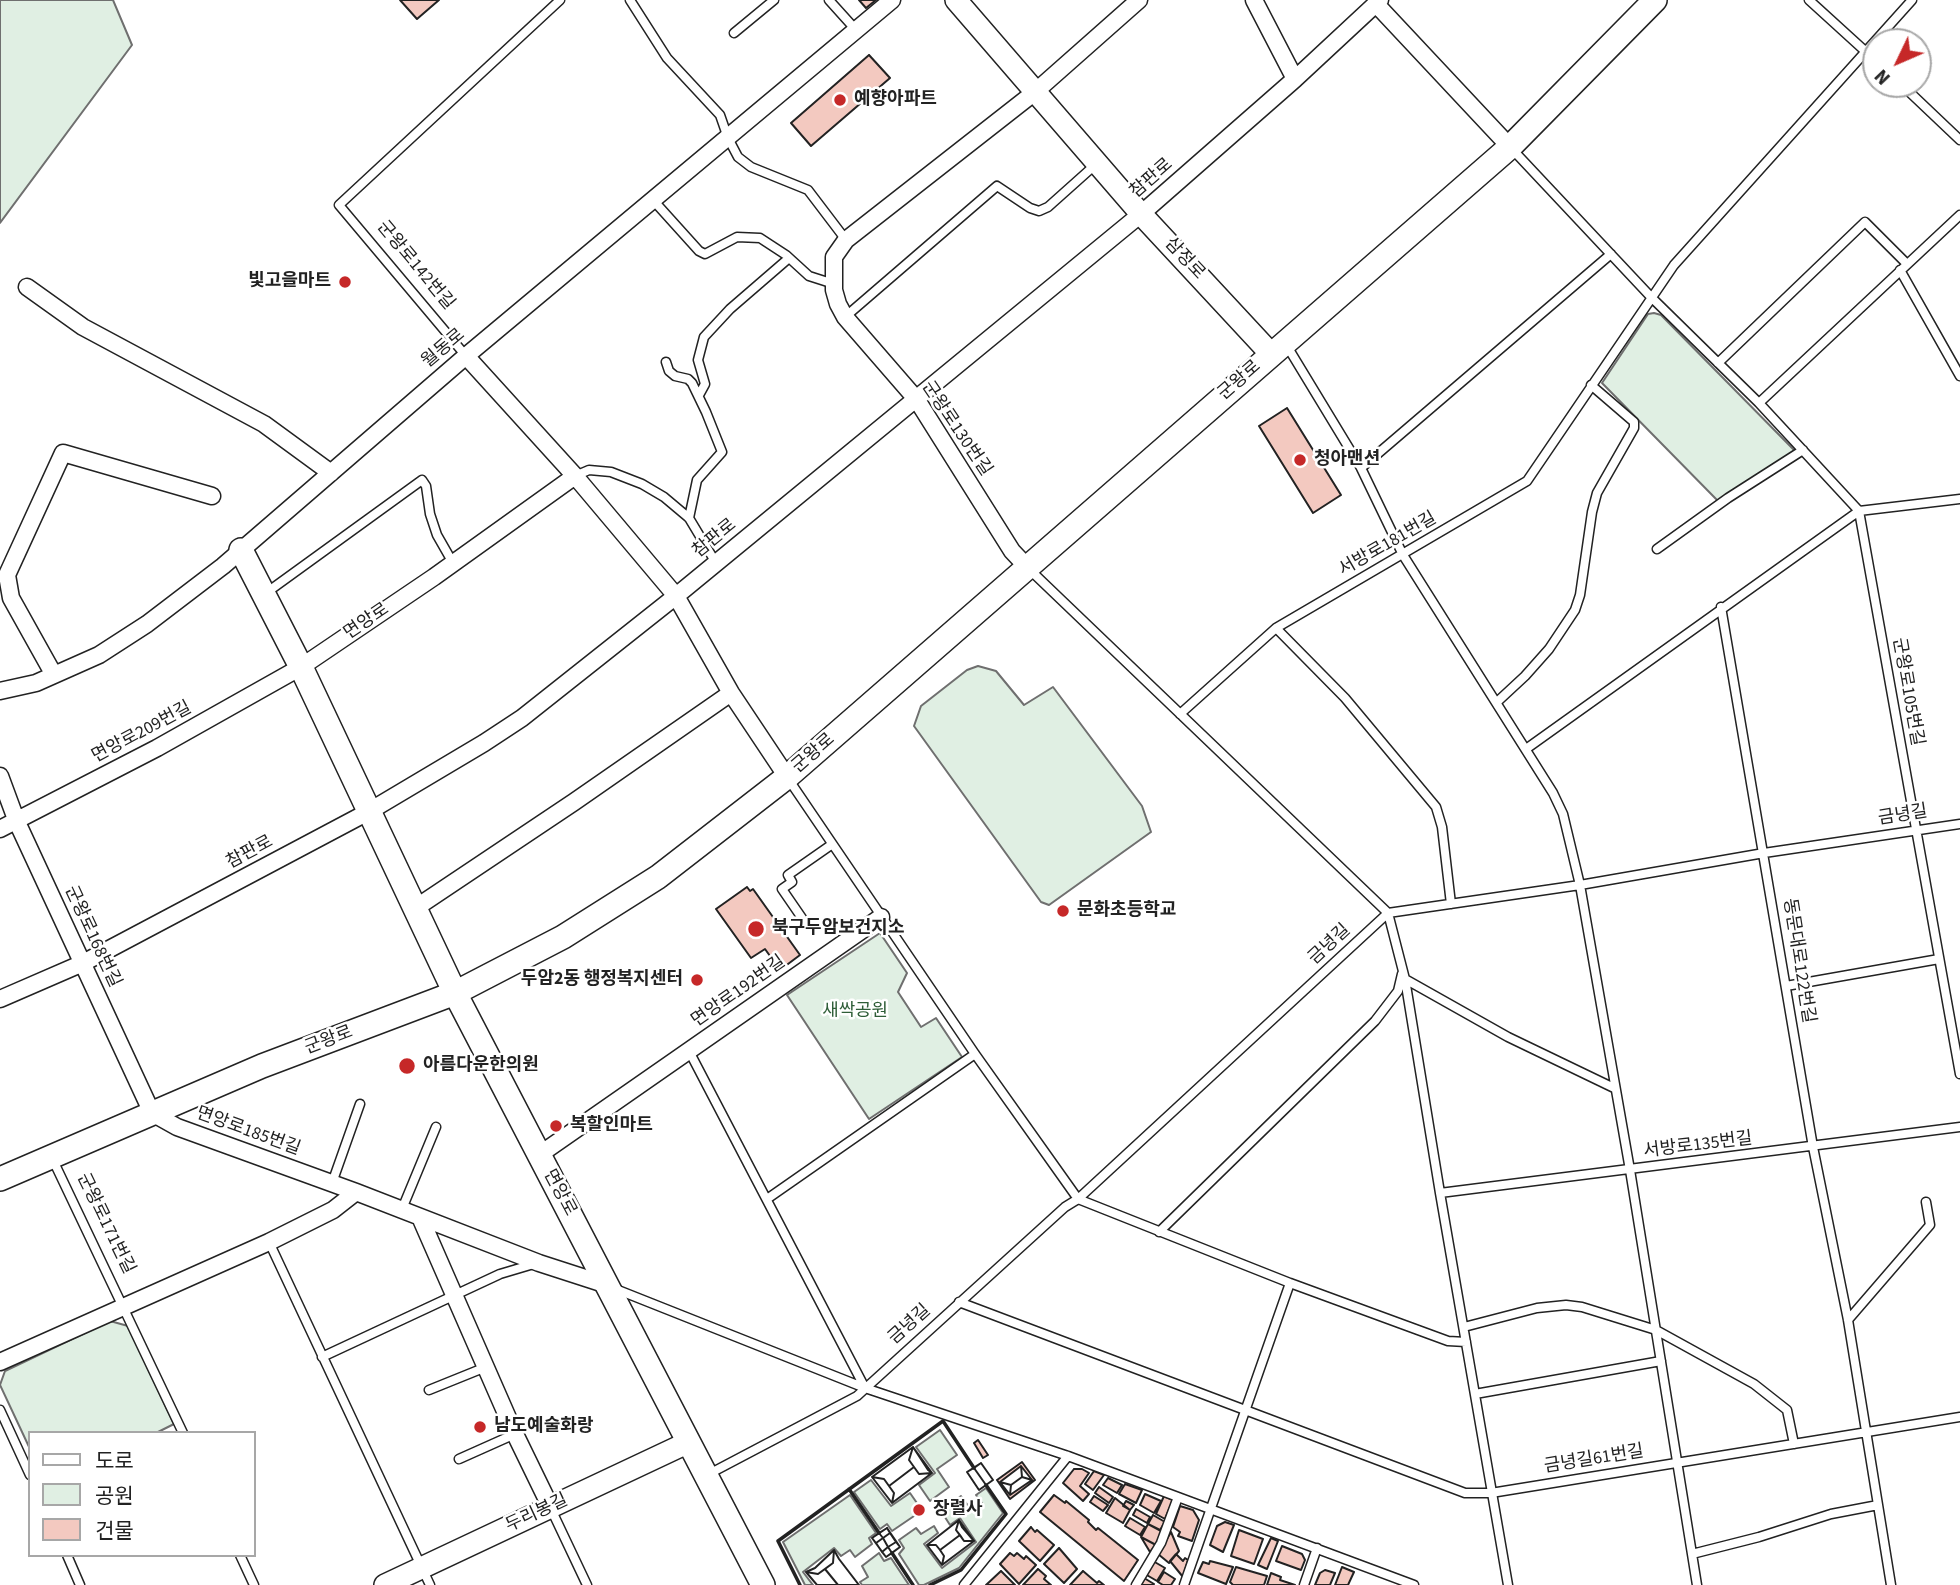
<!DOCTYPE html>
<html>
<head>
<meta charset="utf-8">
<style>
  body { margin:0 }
  #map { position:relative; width:1960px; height:1585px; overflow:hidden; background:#fff; font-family:"Source Sans 3","Noto Sans KR",sans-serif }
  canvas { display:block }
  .legend { position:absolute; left:28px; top:1431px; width:228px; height:126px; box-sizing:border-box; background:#fff; border:2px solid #a7a7a7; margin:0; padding:9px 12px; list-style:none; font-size:21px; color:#222 }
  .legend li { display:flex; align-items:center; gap:14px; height:35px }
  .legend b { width:35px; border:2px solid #a7a7a7 }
  .north { position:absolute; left:1862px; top:28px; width:70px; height:70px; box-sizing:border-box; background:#fff; border:2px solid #a7a7a7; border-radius:50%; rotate:226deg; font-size:19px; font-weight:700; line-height:28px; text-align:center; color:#222 }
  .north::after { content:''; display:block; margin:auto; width:24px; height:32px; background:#c62828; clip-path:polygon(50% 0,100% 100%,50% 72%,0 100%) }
</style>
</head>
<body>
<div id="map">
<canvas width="1960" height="1585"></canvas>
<ul class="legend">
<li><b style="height:9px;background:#fff"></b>도로</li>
<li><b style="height:19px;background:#e0efe3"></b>공원</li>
<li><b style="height:19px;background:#f3c9c0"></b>건물</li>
</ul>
<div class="north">N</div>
</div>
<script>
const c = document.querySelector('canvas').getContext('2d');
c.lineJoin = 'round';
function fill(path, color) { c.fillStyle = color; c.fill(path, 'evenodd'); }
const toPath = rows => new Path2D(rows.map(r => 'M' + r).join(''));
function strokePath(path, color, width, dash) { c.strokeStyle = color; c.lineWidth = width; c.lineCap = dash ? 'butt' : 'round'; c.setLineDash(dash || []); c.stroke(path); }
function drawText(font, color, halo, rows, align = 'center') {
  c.font = font + ' "Source Sans 3","Noto Sans KR",sans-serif'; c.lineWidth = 5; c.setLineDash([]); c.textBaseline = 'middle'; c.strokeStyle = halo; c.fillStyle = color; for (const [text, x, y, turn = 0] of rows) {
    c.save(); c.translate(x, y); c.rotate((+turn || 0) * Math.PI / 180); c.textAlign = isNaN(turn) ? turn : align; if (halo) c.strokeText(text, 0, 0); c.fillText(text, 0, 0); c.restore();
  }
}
const green = toPath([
  [0,0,113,0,132,45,0,223,0,0],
  [1654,313,1661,315,1795,451,1718,501,1602,383,1648,314,1654,313],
  [978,666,996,671,1024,705,1053,687,1142,806,1151,832,1049,905,1041,902,914,726,921,706,967,670,978,666],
  [880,933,907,973,898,992,921,1027,936,1018,962,1057,869,1119,787,995,880,933],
  [110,1321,128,1326,174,1424,156,1433,30,1433,30,1449,0,1385,5,1371,110,1321],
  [940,1430,957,1455,937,1469,949,1487,930,1501,919,1485,935,1473,916,1447,940,1430],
  [871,1480,891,1506,910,1493,919,1506,914,1510,917,1514,892,1531,887,1524,880,1529,854,1492,871,1480],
  [986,1488,1003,1513,959,1568,924,1585,919,1585,899,1554,904,1548,899,1540,916,1528,921,1534,934,1526,938,1533,924,1544,942,1568,976,1542,960,1518,950,1525,941,1511,961,1496,972,1511,982,1503,976,1495,986,1488],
  [850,1495,876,1533,869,1538,872,1544,855,1557,850,1550,841,1556,834,1548,803,1572,813,1585,805,1585,783,1542,850,1495],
  [879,1553,884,1561,891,1558,909,1585,862,1585,860,1582,868,1577,862,1566,879,1553]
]);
fill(green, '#e0efe3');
strokePath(green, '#6f6f6f', 2);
const building = toPath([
  [400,0,439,0,417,19,400,0],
  [859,0,876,0,866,8,859,0],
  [869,55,890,78,811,146,791,123,869,55],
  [1287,408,1341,495,1313,513,1259,426,1287,408],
  [747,887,750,891,753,889,800,955,780,970,765,949,751,958,716,909,747,887],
  [978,1440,988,1455,983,1458,974,1443,978,1440],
  [913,1447,932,1473,892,1503,872,1477,913,1447],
  [913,1447,909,1460,914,1467,889,1486,884,1479,872,1477,913,1447],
  [913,1447,928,1470,932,1473,919,1474,909,1460,913,1447],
  [1022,1462,1035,1480,1010,1499,997,1480,1022,1462],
  [981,1463,993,1480,979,1490,967,1472,981,1463],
  [981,1463,993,1480,986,1485,974,1468,981,1463],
  [1021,1466,1032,1480,1022,1477,1021,1466],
  [1021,1466,1022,1477,1011,1485,1000,1482,1021,1466],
  [914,1467,919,1474,932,1473,892,1503,894,1493,889,1486,914,1467],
  [974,1468,986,1485,979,1490,967,1472,974,1468],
  [1074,1469,1082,1469,1089,1473,1080,1486,1089,1494,1083,1501,1063,1483,1074,1469],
  [1094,1471,1104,1475,1093,1490,1085,1484,1094,1471],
  [872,1477,884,1479,894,1493,892,1503,872,1477],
  [1022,1477,1032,1480,1010,1495,1011,1485,1022,1477],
  [1108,1478,1122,1485,1117,1493,1103,1485,1108,1478],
  [1000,1482,1011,1485,1010,1495,1000,1482],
  [1125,1484,1142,1490,1136,1503,1119,1494,1125,1484],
  [1099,1487,1113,1497,1109,1503,1095,1493,1099,1487],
  [1145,1494,1161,1501,1154,1513,1140,1505,1145,1494],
  [1054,1495,1065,1503,1066,1501,1089,1520,1088,1522,1096,1530,1098,1528,1138,1560,1124,1581,1040,1512,1054,1495],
  [1094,1496,1108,1505,1103,1511,1090,1502,1094,1496],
  [1164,1496,1173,1500,1165,1519,1156,1514,1164,1496],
  [1115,1498,1130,1510,1123,1523,1106,1513,1115,1498],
  [1126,1501,1134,1505,1130,1510,1123,1506,1126,1501],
  [1180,1506,1193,1510,1199,1520,1192,1541,1178,1536,1180,1532,1173,1527,1180,1506],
  [1136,1509,1150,1517,1147,1523,1133,1515,1136,1509],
  [1153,1515,1165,1522,1160,1530,1148,1524,1153,1515],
  [1130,1518,1145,1527,1140,1535,1125,1526,1130,1518],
  [959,1520,974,1541,942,1565,927,1545,959,1520],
  [959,1520,962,1527,974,1541,964,1541,956,1530,959,1520],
  [959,1520,956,1530,960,1535,940,1550,936,1545,927,1545,959,1520],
  [1225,1522,1234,1525,1223,1552,1210,1545,1217,1526,1225,1522],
  [1148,1524,1163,1532,1156,1545,1141,1537,1148,1524],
  [1031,1527,1035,1532,1037,1530,1054,1545,1040,1561,1019,1541,1031,1527],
  [887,1528,900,1547,886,1557,872,1538,887,1528],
  [887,1528,890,1533,883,1538,879,1533,887,1528],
  [1239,1530,1263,1539,1254,1564,1231,1556,1239,1530],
  [1171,1532,1179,1551,1169,1563,1158,1554,1171,1532],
  [879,1533,883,1538,876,1543,872,1538,879,1533],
  [890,1533,896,1542,888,1547,883,1538,890,1533],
  [960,1535,964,1541,974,1541,942,1565,944,1556,940,1550,960,1535],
  [1141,1537,1156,1545,1150,1552,1141,1537],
  [883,1538,888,1547,882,1552,876,1543,883,1538],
  [1271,1538,1278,1541,1267,1569,1258,1565,1271,1538],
  [896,1542,900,1547,892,1553,888,1547,896,1542],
  [927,1545,936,1545,940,1550,944,1556,942,1565,927,1545],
  [1282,1546,1302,1554,1305,1560,1301,1570,1276,1561,1282,1546],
  [888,1547,892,1553,886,1557,882,1552,888,1547],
  [1059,1548,1077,1569,1064,1583,1044,1564,1059,1548],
  [834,1550,839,1559,859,1585,817,1585,806,1572,815,1568,834,1550],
  [834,1550,839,1559,859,1585,838,1585,825,1569,833,1563,834,1550],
  [834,1550,833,1563,818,1574,806,1572,815,1568,834,1550],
  [1010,1553,1014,1556,1017,1553,1024,1559,1026,1556,1036,1565,1019,1584,1000,1564,1010,1553],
  [1176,1554,1183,1561,1185,1558,1188,1560,1183,1577,1170,1561,1176,1554],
  [1153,1561,1165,1568,1157,1581,1145,1574,1153,1561],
  [1210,1561,1233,1567,1226,1584,1198,1573,1203,1562,1209,1564,1210,1561],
  [1236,1567,1267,1576,1264,1585,1233,1585,1230,1582,1236,1567],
  [1342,1567,1354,1572,1348,1585,1335,1585,1342,1567],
  [825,1569,838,1585,817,1585,806,1572,818,1574,825,1569],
  [1038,1569,1046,1576,1044,1579,1051,1585,1023,1585,1038,1569],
  [1325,1570,1335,1573,1330,1585,1315,1585,1320,1573,1325,1570],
  [1001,1571,1015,1585,986,1585,1001,1571],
  [1083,1571,1097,1583,1099,1581,1104,1585,1070,1585,1083,1571],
  [1164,1572,1175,1579,1171,1585,1163,1585,1158,1582,1164,1572],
  [1271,1573,1281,1577,1280,1580,1295,1585,1267,1585,1271,1573],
  [1144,1578,1154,1584,1153,1585,1140,1585,1144,1578]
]);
fill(building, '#f3c9c0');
strokePath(building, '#222', 2);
const service = toPath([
  [630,0,667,58,720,115,728,138,738,157,751,167,808,190,846,240],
  [829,0,856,30],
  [1809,0,1876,61],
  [734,33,774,0],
  [1901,84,1960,140],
  [1512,149,1651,297,1759,403,1859,511,1960,1074],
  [653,200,699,251,705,254,737,237,760,238,786,255,809,276,834,284],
  [1900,270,1960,376],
  [845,317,997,186,1030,208,1039,211,1048,207,1095,165],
  [1287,346,1361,468,1403,555,1553,793,1563,814,1580,885,1630,1170,1697,1585],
  [466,356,339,205,560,0],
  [666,362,669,371,675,376,688,379,692,383,706,412,722,452,697,480,689,518],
  [1718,363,1865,222,1907,264],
  [699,395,705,384,698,360,704,337,730,309,789,258],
  [1759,403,1960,215],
  [1361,468,1611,254],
  [575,476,589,470,611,472,642,484,664,497,689,518,716,563],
  [1657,549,1728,498,1803,450],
  [1029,569,1388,913],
  [266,593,422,480,426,486,430,514,437,535,453,563],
  [1721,607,1813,1147,1848,1320,1891,1585],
  [1276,628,1345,698,1436,807,1442,827,1451,904],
  [1497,702,1525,676,1549,649,1575,610,1580,595,1592,512,1597,493,1634,428,1634,422,1591,385],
  [1180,714,1276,628,1527,481,1674,265,1912,0],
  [1526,749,1859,511,1960,499],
  [789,780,975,1054,1078,1199,1290,1283,1448,1341,1466,1342],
  [1388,913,1405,979,1440,1193,1508,1585],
  [804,921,782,889,792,882,788,875,831,845],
  [1405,979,1508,1037,1614,1088],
  [1786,986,1939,959],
  [689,1051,865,1388],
  [52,1158,183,1433],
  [332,1183,360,1104],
  [1440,1193,1960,1127],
  [767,1199,975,1054],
  [402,1209,436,1127],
  [1159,1232,1375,1021,1398,991,1402,974],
  [269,1242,430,1585],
  [613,1288,865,1388,1068,1456,1414,1585],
  [959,1302,1465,1493,1491,1493,1960,1417],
  [1848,1320,1930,1225,1926,1202],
  [1464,1327,1537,1308,1566,1305,1582,1307,1656,1330,1754,1384,1787,1410,1794,1444],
  [322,1357,500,1274,537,1263],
  [429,1390,486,1367],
  [1475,1394,1661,1361],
  [0,1410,30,1475],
  [459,1459,515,1434],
  [707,1475,857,1396,1065,1207,1078,1199,1388,913,1580,885,1764,853,1960,824],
  [551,1509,587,1585],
  [1692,1554,1759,1537,1831,1514,1878,1505],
  [67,1555,80,1585],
  [240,1555,254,1585],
  [964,1585,1068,1456],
  [1136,1585,1161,1543,1178,1497],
  [1184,1585,1290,1283],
  [1304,1585,1317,1548]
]);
const minor = toPath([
  [1254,0,1295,79],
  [1376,4,1510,147],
  [27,287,83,327,264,424,331,473],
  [466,356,575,476,676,596,731,693,787,777],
  [1028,568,1012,551,917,400,845,317,838,304,834,290,834,257,846,240,1035,92,1139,0],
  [54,675,11,598,7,575,63,453,212,496],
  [0,691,36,683,99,655,147,624,223,566,466,356,892,0],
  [0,776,17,822,152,1113,177,1127,356,1192,539,1263,607,1285],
  [0,829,157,748,301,667,434,577,575,476],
  [414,909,574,802,731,693],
  [0,999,83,963,368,812,484,743,522,718,676,596,1141,214,1295,79,1380,0],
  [539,1155,881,917],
  [420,1217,515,1434,551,1508],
  [0,1362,269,1242,333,1210,356,1192]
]);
const tertiary = toPath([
  [956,0,1141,214,1271,354],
  [385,1585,689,1442]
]);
const secondary = toPath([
  [241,550,301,667,455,993,763,1585],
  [0,1179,262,1066,455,993,563,937,658,877,787,777,1510,147,1655,0]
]);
strokePath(service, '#222', 11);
strokePath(minor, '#222', 19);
strokePath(tertiary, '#222', 24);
strokePath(secondary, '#222', 26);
strokePath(service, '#fff', 8);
strokePath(minor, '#fff', 16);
strokePath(tertiary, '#fff', 21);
strokePath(secondary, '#fff', 23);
strokePath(toPath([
  [849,1489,879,1533],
  [892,1553,913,1585],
  [800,1585,778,1541,943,1421,974,1468],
  [930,1585,961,1570,1006,1514,986,1485]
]), '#222', 3.5);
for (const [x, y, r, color] of [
  [840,100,7,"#c62828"],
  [345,282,7,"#c62828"],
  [1300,460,7,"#c62828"],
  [1063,911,7,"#c62828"],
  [756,929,9,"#c62828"],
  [697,980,7,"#c62828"],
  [407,1066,9,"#c62828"],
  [556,1126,7,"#c62828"],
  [480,1427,7,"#c62828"],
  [919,1510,7,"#c62828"]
]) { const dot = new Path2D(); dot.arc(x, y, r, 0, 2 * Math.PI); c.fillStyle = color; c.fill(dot); strokePath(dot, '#fff', 2.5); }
drawText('bold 18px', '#222', '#fff', [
  ["예향아파트",854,100],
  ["빛고을마트",331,282,"right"],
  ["청아맨션",1314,460],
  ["문화초등학교",1077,911],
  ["북구두암보건지소",772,929],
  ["두암2동 행정복지센터",683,980,"right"],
  ["아름다운한의원",423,1066],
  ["복할인마트",570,1126],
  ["남도예술화랑",494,1427],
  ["장렬사",933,1510]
], 'left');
drawText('18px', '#222', '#fff', [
  ["참판로",1152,179,-41],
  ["삼정로",1184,259,47],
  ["군왕로142번길",415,266,50],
  ["월동로",444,349,-40],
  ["군왕로",1240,381,-41],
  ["군왕로130번길",956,429,56],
  ["참판로",715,539,-39],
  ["서방로181번길",1388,545,-30],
  ["면앙로",367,622,-34],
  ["군왕로105번길",1907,692,80],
  ["면앙로209번길",142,733,-28],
  ["군왕로",814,754,-41],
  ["금녕길",1903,816,-9],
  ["참판로",250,853,-28],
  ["군왕로168번길",92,937,65],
  ["금녕길",1330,945,-43],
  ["동문대로122번길",1798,961,81],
  ["면앙로192번길",739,992,-35],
  ["군왕로",329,1041,-21],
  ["면앙로185번길",248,1132,20],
  ["서방로135번길",1698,1146,-7],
  ["면앙로",559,1193,62],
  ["군왕로171번길",105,1224,64],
  ["금녕길",910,1325,-42],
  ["금녕길61번길",1594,1460,-9],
  ["두리봉길",537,1514,-25]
]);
drawText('18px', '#2f5e38', '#fff', [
  ["새싹공원",855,1012]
]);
</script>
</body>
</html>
